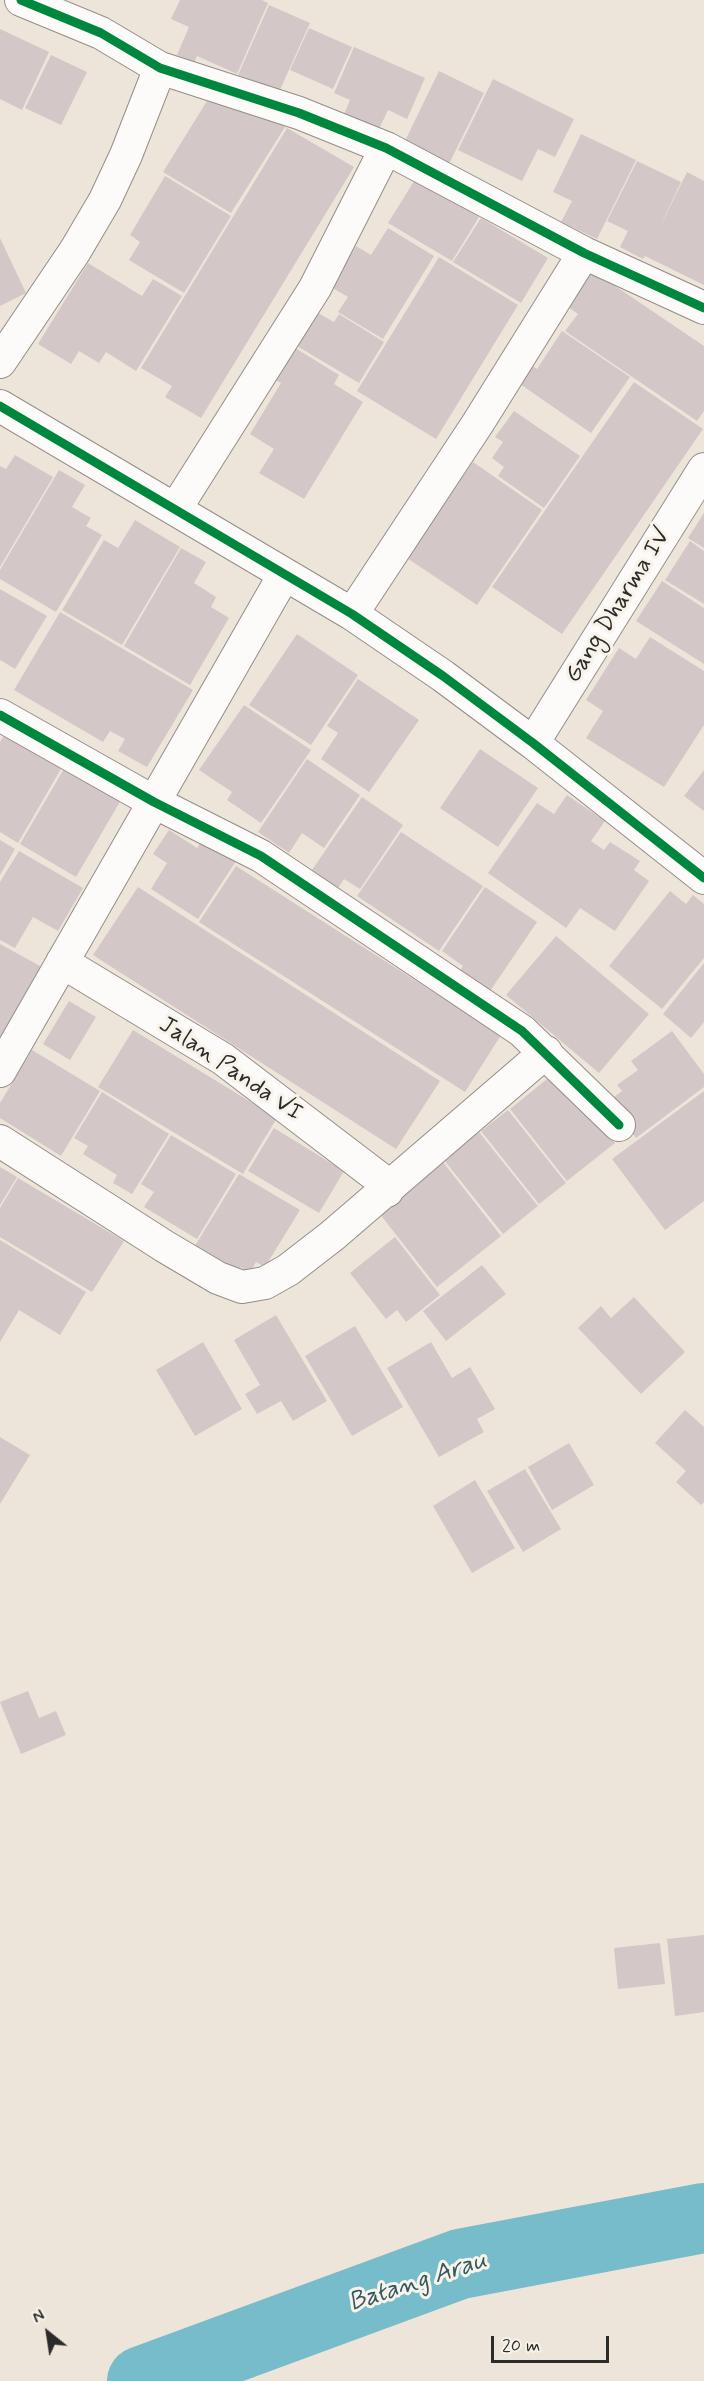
<!DOCTYPE html>
<html>
<head>
<meta charset="utf-8">
<style>
  body { margin:0 }
  #map { position:relative; width:704px; height:2381px; overflow:hidden; background:#eee5da; font-family:Mynerve,sans-serif }
  canvas { display:block }
  .north { position:absolute; left:18px; top:2303px; width:60px; height:60px; -webkit-text-stroke:4px #f7f3e8; paint-order:stroke; rotate:330deg; font-size:16px; font-weight:700; line-height:24px; text-align:center; color:#2b2b2b }
  .north::after { content:''; display:block; margin:auto; width:21px; height:27px; background:#2b2b2b; clip-path:polygon(50% 0,100% 100%,50% 72%,0 100%) }
  .scale { position:absolute; left:491px; top:2336px; width:118px; height:27px; box-sizing:border-box; border:3px solid #2b2b2b; border-top:0; padding-left:8px; font-size:18px; line-height:21px; white-space:nowrap; color:#2b2b2b; -webkit-text-stroke:4px #f7f3e8; paint-order:stroke }
</style>
</head>
<body>
<div id="map">
<canvas width="704" height="2381"></canvas>
<div class="north">N</div>
<div class="scale">20 m</div>
</div>
<script>
const c = document.querySelector('canvas').getContext('2d');
c.lineJoin = 'round';
const toPath = rows => new Path2D(rows.map(r => 'M' + r).join(''));
function strokePath(path, color, width, dash) { c.strokeStyle = color; c.lineWidth = width; c.lineCap = dash ? 'butt' : 'round'; c.setLineDash(dash || []); c.stroke(path); }
function fill(path, color) { c.fillStyle = color; c.fill(path, 'evenodd'); }
function drawText(font, color, halo, rows, align = 'center') {
  c.font = font + ' Mynerve,sans-serif'; c.lineWidth = 6; c.setLineDash([]); c.textBaseline = 'middle'; c.strokeStyle = halo; c.fillStyle = color; for (const [text, x, y, turn = 0] of rows) {
    c.save(); c.translate(x, y); c.rotate((+turn || 0) * Math.PI / 180); c.textAlign = isNaN(turn) ? turn : align; if (halo) c.strokeText(text, 0, 0); c.fillText(text, 0, 0); c.restore();
  }
}
strokePath(toPath([
  [142,2381,460,2264,704,2218]
]), '#77bcca', 70);
fill(toPath([
  [180,0,262,0,268,3,237,74,197,56,194,63,177,55,189,27,171,19],
  [269,5,310,23,279,92,238,75],
  [309,28,352,47,333,89,290,70],
  [0,29,49,52,22,110,0,99],
  [354,47,425,78,407,119,388,110,379,129,344,114,350,100,334,93],
  [51,55,87,72,61,125,25,108],
  [439,71,484,93,448,166,403,145],
  [493,79,574,119,555,157,538,149,522,181,458,150],
  [233,95,285,127,231,213,163,172,210,96],
  [287,128,354,167,201,418,165,397,172,386,141,368],
  [581,134,636,160,597,239,561,222,572,201,553,192],
  [637,161,681,182,657,233,687,172,704,181,704,285,645,256,643,259,620,247,628,231,607,221],
  [165,176,231,216,184,293,129,260,140,242,130,235],
  [416,178,479,217,452,261,388,223],
  [481,218,548,258,521,303,453,262],
  [388,228,434,256,383,339,338,312,348,297,331,287,356,246,371,255],
  [0,238,26,293,0,306],
  [439,257,518,305,436,439,357,391],
  [88,263,142,296,153,279,182,296,136,371,106,352,99,363,79,351,71,364,38,344],
  [590,269,704,346,704,411,697,421,565,331,578,314,565,305],
  [318,313,334,322,339,314,384,342,359,383,297,346],
  [562,331,630,377,591,433,517,382,530,364,537,369],
  [292,346,339,375,334,384,363,402,304,499,259,473,274,449,250,434,281,383,272,378],
  [634,382,703,429,562,634,492,587],
  [514,411,580,456,544,508,498,476,504,467,492,458,503,442,495,437],
  [15,455,53,477,0,567,0,466,6,469],
  [473,462,542,510,477,605,407,558],
  [59,470,85,485,72,507,91,518,86,526,102,535,56,612,0,579,0,570],
  [704,513,704,548,688,538],
  [135,520,180,547,122,645,62,610,104,540,118,548],
  [690,541,704,551,704,604,665,580],
  [181,548,206,562,194,583,216,597,211,607,229,618,190,685,124,646],
  [662,581,704,608,704,664,636,621],
  [0,589,47,616,15,669,0,660],
  [60,612,193,690,147,767,118,751,125,739,110,731,103,742,14,690],
  [297,634,358,675,311,745,249,705],
  [650,637,704,671,704,725,664,787,586,738,603,711,586,700,619,648,636,659],
  [358,679,419,720,369,792,321,759,338,733,327,726],
  [244,705,311,750,261,823,227,800,232,792,199,770],
  [5,734,62,767,18,843,0,832,0,742],
  [480,749,538,788,498,847,440,808],
  [307,759,360,795,324,848,302,833,289,853,258,832],
  [65,767,121,800,76,877,20,844],
  [704,770,704,811,684,796],
  [567,795,605,821,591,841,604,850,610,842,640,861,634,870,649,881,615,931,580,908,566,928,488,873,537,803,554,814],
  [362,797,403,825,360,889,344,879,338,888,312,870],
  [169,830,197,848,204,837,238,858,198,919,151,889,167,863,153,854],
  [401,832,483,886,439,951,357,896],
  [0,840,15,849,0,875],
  [19,851,83,888,58,931,33,917,15,948,0,940,0,882],
  [236,866,501,1035,465,1092,199,922],
  [138,887,440,1081,396,1149,93,955],
  [485,887,537,922,486,997,456,977,463,966,442,951],
  [670,891,686,904,693,895,704,904,704,958,662,1009,609,966],
  [556,936,649,1014,599,1073,506,995],
  [0,944,42,967,0,1039],
  [704,963,704,1022,691,1038,663,1014],
  [69,1001,96,1017,70,1060,43,1044],
  [133,1030,277,1118,243,1174,98,1087],
  [672,1031,704,1074,704,1087,636,1138,609,1101,622,1091,617,1085,638,1070,631,1061],
  [32,1050,100,1091,61,1156,0,1118,0,1103],
  [557,1071,615,1143,567,1181,510,1109],
  [704,1091,704,1201,665,1230,612,1159],
  [102,1092,169,1134,132,1194,113,1183,117,1175,83,1154,88,1146,74,1138],
  [508,1110,566,1183,539,1204,481,1131],
  [274,1128,344,1171,319,1213,248,1171],
  [479,1132,538,1206,503,1234,444,1160],
  [171,1135,236,1174,197,1239,144,1207,154,1192,141,1184],
  [443,1162,501,1236,437,1287,379,1213],
  [0,1167,17,1177,0,1205],
  [239,1174,300,1210,265,1267,256,1262,250,1273,241,1267,236,1275,193,1249],
  [18,1178,124,1241,92,1292,0,1237,0,1208],
  [395,1237,440,1295,406,1322,397,1310,386,1319,350,1273],
  [0,1240,86,1292,60,1335,19,1310,0,1342],
  [482,1265,506,1294,446,1341,423,1311],
  [634,1297,685,1352,641,1394,578,1328,601,1306,611,1318],
  [276,1315,327,1401,293,1421,281,1401,257,1414,245,1394,260,1385,234,1340],
  [355,1326,403,1407,352,1436,305,1356],
  [203,1342,242,1409,195,1436,156,1370],
  [431,1342,452,1378,470,1367,495,1409,477,1419,484,1432,439,1457,387,1368],
  [685,1410,704,1427,704,1502,701,1505,676,1482,686,1471,655,1443],
  [0,1437,30,1455,0,1504],
  [569,1443,594,1485,552,1510,528,1467],
  [525,1469,561,1529,523,1552,487,1491],
  [475,1480,515,1548,472,1573,433,1506],
  [28,1691,39,1718,56,1711,66,1735,21,1754,0,1702],
  [704,1935,704,2012,675,2016,667,1939],
  [660,1943,665,1984,618,1989,614,1948]
]), '#d4c7c7');
const street = toPath([
  [21,0,101,33,160,68,299,113,386,148,584,253,704,308],
  [0,362,75,251,105,200,126,155,160,68],
  [0,406,352,614,443,676,533,743,704,878],
  [176,508,315,288,386,148],
  [352,614,478,423,584,253],
  [0,715,154,802,261,856,522,1031,619,1125],
  [533,743,704,469],
  [62,962,223,1059,383,1181,387,1191],
  [0,1071,284,575],
  [0,1141,164,1246,218,1278,242,1287,265,1283,288,1270,332,1236,546,1052]
]);
strokePath(street, '#928e89', 34);
strokePath(street, '#fcfbf9', 32);
strokePath(toPath([
  [21,0,101,33,160,68,299,113,386,148,584,253,704,308],
  [0,406,352,614,443,676,533,743,704,878],
  [0,715,154,802,261,856,522,1031,619,1125]
]), '#00873e', 9);
drawText('24px', '#2b2b2b', '#f7f3e8', [
  ["Gang Dharma IV",619,606,-58],
  ["Jalan Panda VI",230,1070,34]
]);
drawText('italic 26px', '#345760', '#f7f3e8', [
  ["Batang Arau",418,2283,-18]
]);
</script>
</body>
</html>
